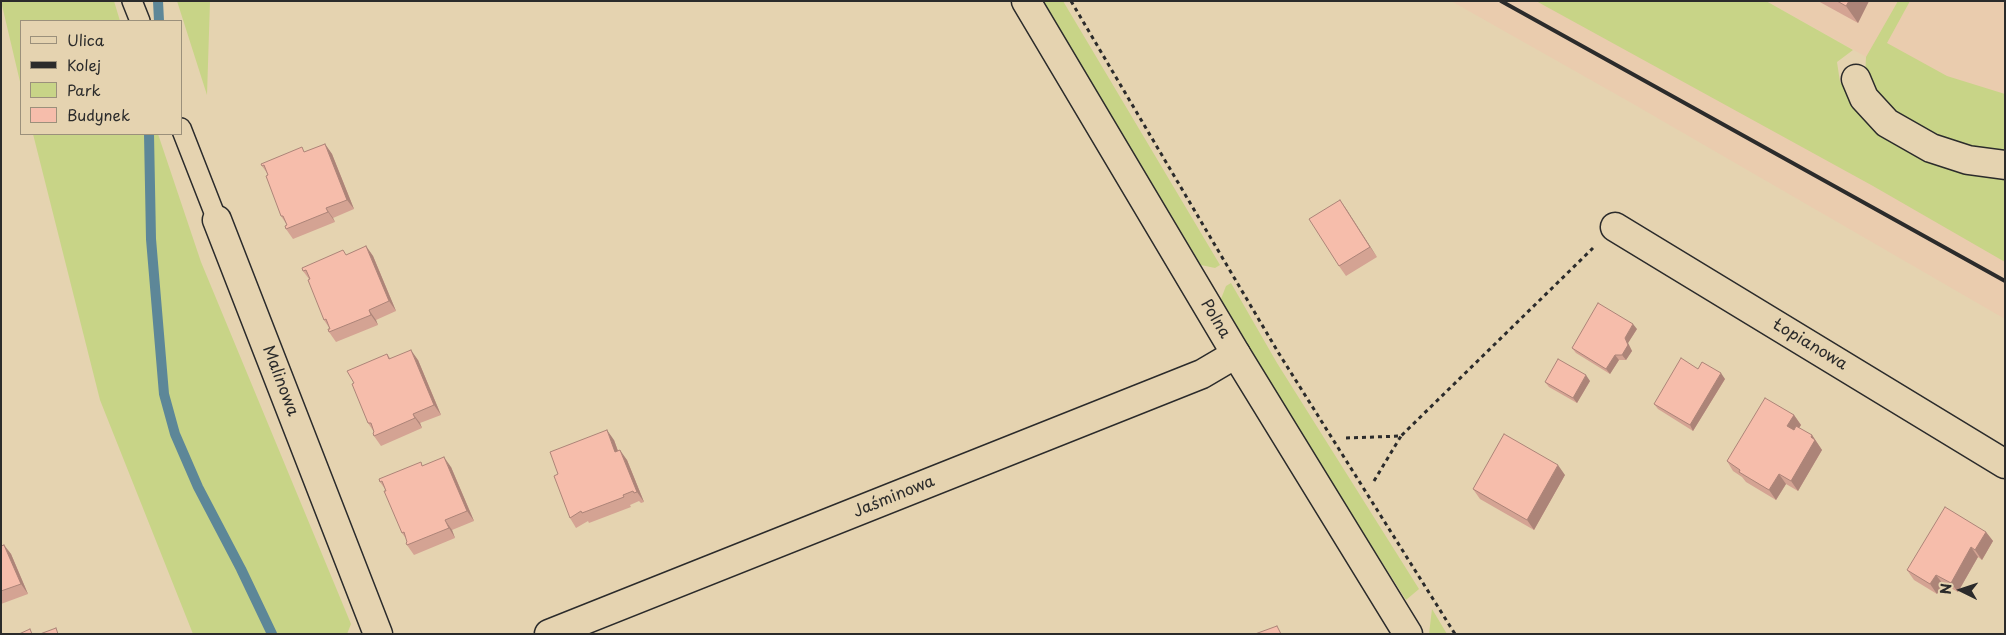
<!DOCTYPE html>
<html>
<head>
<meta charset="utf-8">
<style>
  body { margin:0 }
  #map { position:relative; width:2006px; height:635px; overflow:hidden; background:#e5d3b0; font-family:"Playpen Sans",sans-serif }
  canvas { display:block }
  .frame { position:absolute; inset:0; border:2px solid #2b2b2b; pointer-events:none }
  .legend { position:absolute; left:20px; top:20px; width:162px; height:115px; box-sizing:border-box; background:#e5d3b0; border:1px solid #9b907b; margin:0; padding:6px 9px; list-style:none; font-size:15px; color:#2b2b2b }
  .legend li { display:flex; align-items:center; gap:10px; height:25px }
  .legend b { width:25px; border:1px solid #9b907b }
  .north { position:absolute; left:1936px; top:565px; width:50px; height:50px; -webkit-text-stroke:4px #e5d3b0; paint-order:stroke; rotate:274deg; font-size:14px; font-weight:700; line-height:20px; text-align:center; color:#2b2b2b }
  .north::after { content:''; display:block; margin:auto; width:18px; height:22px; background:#2b2b2b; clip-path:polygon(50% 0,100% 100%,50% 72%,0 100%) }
</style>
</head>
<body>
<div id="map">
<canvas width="2006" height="635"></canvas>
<div class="frame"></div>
<ul class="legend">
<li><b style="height:6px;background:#e5d3b0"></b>Ulica</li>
<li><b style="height:6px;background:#2b2b2b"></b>Kolej</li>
<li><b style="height:14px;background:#c8d487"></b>Park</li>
<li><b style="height:14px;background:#f6bdab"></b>Budynek</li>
</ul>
<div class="north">N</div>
</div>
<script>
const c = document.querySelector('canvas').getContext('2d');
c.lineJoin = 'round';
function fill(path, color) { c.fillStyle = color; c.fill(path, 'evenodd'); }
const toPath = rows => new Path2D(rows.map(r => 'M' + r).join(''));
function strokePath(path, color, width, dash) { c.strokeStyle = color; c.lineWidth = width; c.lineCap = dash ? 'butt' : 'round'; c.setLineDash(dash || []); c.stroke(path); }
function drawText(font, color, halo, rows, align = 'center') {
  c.font = font + ' "Playpen Sans",sans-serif'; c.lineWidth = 5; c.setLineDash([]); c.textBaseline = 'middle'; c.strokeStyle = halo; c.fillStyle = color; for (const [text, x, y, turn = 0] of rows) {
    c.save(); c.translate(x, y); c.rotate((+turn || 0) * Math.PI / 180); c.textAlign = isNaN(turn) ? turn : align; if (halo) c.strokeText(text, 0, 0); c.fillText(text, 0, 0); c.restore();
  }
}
fill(toPath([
  [1451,1,1559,1,2005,245,2005,319,1628,101],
  [1766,1,2005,1,2005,134,1877,63]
]), '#eaccae');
fill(toPath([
  [1,1,114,1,120,21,21,21,21,86],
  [177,1,210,1,207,95],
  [1043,1,1063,1,1220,265,1215,268,1201,265],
  [1536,1,1766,1,1853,50,1837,62,1840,82,1853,95,2005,169,2005,262,1873,186],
  [1898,1,1910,1,1887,43,1947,76,2005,94,2005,157,1903,127,1865,78,1866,57],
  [33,134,158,134,201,262,351,624,347,634,193,634,100,400],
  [1231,283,1277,363,1419,589,1406,600,1312,452,1221,299,1226,286],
  [1432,609,1447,634,1429,634]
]), '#c8d487');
strokePath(toPath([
  [158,1,159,21],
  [149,134,151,239,164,394,175,434,198,487,241,569,272,634]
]), '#5d8798', 10);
const service = toPath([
  [132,1,140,21],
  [181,128,217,220]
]);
const minor = toPath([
  [1856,79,1864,98,1887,123,1931,148,1968,160,2005,165],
  [217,220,378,634],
  [1615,227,2005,464],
  [549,634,1202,374,1236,354]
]);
const tertiary = toPath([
  [1026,1,1236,354,1408,634]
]);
strokePath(service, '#2b2b2b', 22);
strokePath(minor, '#2b2b2b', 31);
strokePath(tertiary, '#2b2b2b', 31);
strokePath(toPath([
  [1071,1,1278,352,1455,634],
  [1346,438,1401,436,1593,248],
  [1374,481,1401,436]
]), '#2b2b2b', 3, [4, 4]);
strokePath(service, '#e5d3b0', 19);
strokePath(minor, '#e5d3b0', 28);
strokePath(tertiary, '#e5d3b0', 28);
strokePath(toPath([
  [1501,1,2005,281]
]), '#2b2b2b', 4);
fill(toPath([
  [1818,1,1869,1,1858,23],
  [325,144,332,154,354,209,333,218,335,222,293,239,286,229,287,225,281,216,267,173,262,166,305,152],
  [1340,200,1377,257,1346,276,1339,266],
  [366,246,373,256,396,311,376,320,378,325,336,342,329,332,330,329,324,320,309,279,303,271,346,255],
  [1637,329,1628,343,1632,351,1626,360,1619,360,1610,374,1576,353,1572,348],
  [387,354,390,358,418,360,441,415,420,423,422,428,381,446,374,436,374,432,368,423,354,383],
  [1698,369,1725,379,1693,431,1658,409,1654,404],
  [1590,381,1577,403,1549,387,1545,382],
  [1794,415,1801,425,1799,428,1812,435,1822,450,1798,491,1786,484,1776,500,1746,482,1742,477,1733,471,1727,461],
  [614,440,618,451,627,460,644,502,641,503,639,501,630,505,631,507,589,523,588,521,576,528,570,518,558,474],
  [424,466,451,467,474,521,452,530,455,538,414,555,407,545,407,540,402,533,385,489,380,482],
  [1565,475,1534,530,1480,499,1473,489],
  [1986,532,1993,541,1982,560,1978,557,1958,592,1943,584,1937,594,1914,580,1907,570],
  [4,545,11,554,28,594,1,604,1,546]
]), '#d4a393');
fill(toPath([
  [1849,1,1869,1,1858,23,1846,6],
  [325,144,332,154,354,209,347,200],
  [1340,200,1347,210,1377,257,1370,247],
  [326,208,333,218,335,222,328,212],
  [366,246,373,256,396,311,389,301],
  [369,310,376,320,378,325,371,315],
  [1633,324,1637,329,1628,343,1632,351,1626,360,1622,355,1625,338],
  [411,350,418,360,441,415,434,405],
  [1615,355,1619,360,1610,374,1606,369],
  [1721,373,1725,379,1693,431,1690,425],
  [1586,375,1590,381,1577,403,1573,398],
  [413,414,420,423,422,428,415,418],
  [1794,415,1801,425,1794,436,1787,426],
  [607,430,614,440,622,462,615,452],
  [1812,435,1822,450,1798,491,1791,481],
  [620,450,627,460,644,502,637,492],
  [444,457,451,467,474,521,467,511],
  [1558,465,1565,475,1534,530,1527,520],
  [1779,474,1786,484,1776,500,1769,490],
  [445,520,452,530,455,538,449,528],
  [1986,532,1993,541,1982,560,1975,550],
  [4,545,11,554,28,594,21,584],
  [1971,547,1978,557,1958,592,1951,583],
  [1936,575,1943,584,1937,594,1930,584]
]), '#ac8478');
const building = toPath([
  [1837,1,1849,1,1846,6,1837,1],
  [325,144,347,200,326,208,328,212,286,229,285,226,287,225,283,216,281,216,266,176,268,175,264,165,262,166,261,164,302,147,304,152,325,144],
  [1340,200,1370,247,1339,266,1309,219,1340,200],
  [366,246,389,301,369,310,371,315,329,332,328,329,330,329,326,319,324,320,308,280,310,279,306,270,303,271,302,268,343,250,346,255,366,246],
  [1598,303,1633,324,1625,338,1628,345,1622,355,1615,355,1606,369,1572,348,1598,303],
  [411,350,434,405,413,414,415,418,374,436,373,433,374,432,371,423,368,423,352,384,354,383,347,371,387,354,389,359,411,350],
  [1681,358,1698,369,1702,362,1721,373,1690,425,1654,404,1681,358],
  [1558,359,1586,375,1573,398,1545,382,1558,359],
  [1765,398,1794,415,1787,426,1794,430,1796,426,1812,435,1811,437,1815,440,1791,481,1779,474,1769,490,1739,472,1740,470,1727,461,1765,398],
  [607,430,615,452,620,450,637,492,634,493,633,491,623,495,624,497,582,513,581,511,570,518,554,476,558,474,550,452,607,430],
  [1504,434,1558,465,1527,520,1473,489,1504,434],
  [444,457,467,511,445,520,449,528,407,545,406,543,407,542,404,532,402,533,384,491,386,491,382,481,380,482,379,479,421,462,422,466,444,457],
  [1945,507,1986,532,1975,550,1971,547,1951,583,1936,575,1930,584,1907,570,1945,507],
  [4,545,21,584,1,591,1,546,4,545],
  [1277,626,1281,634,1255,634,1277,626],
  [56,628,58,634,40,634,56,628],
  [30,629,32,634,19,634,30,629]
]);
fill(building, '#f6bdab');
strokePath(building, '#ac8478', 1);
drawText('16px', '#2b2b2b', '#e5d3b0', [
  ["Polna",1215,319,59],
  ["Łopianowa",1810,345,31],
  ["Malinowa",280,381,69],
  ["Jaśminowa",894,497,-22]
]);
</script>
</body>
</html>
